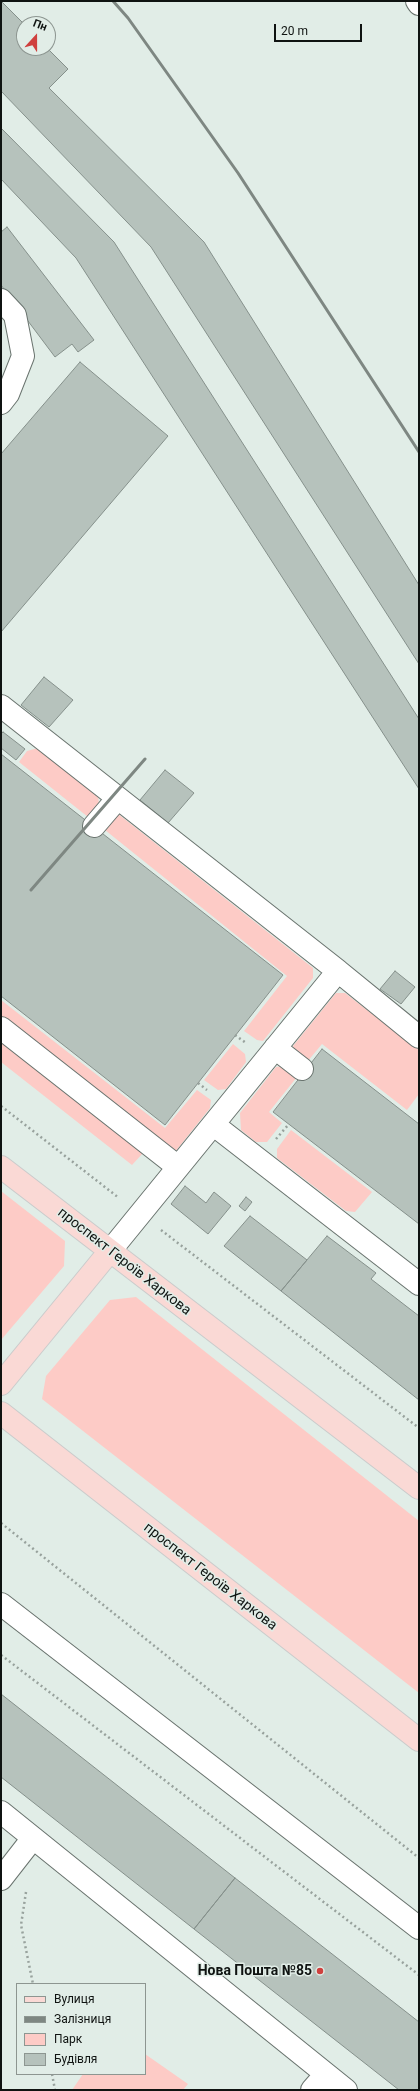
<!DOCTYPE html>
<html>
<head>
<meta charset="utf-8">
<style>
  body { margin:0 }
  #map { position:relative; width:420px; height:2091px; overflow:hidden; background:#e1ede7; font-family:Roboto,sans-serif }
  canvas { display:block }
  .frame { position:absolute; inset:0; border:2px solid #0f1311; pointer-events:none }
  .legend { position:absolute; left:16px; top:1983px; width:130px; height:92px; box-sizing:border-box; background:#e1ede7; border:1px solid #8d9691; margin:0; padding:5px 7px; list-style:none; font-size:12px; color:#0f1311 }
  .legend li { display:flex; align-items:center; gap:8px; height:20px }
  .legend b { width:20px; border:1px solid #8d9691 }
  .north { position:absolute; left:16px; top:16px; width:40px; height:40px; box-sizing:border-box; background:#e1ede7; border:1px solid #8d9691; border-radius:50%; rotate:21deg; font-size:11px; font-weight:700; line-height:16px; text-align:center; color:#0f1311 }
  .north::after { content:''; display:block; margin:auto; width:14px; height:18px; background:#cf403e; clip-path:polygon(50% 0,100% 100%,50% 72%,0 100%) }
  .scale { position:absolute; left:274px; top:24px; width:88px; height:18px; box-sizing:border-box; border:2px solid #0f1311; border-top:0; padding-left:5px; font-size:12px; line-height:14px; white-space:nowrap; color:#0f1311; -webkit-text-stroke:3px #e1ede7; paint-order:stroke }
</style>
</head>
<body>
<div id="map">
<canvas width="420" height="2091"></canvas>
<div class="frame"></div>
<ul class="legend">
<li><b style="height:5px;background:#fad9d5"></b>Вулиця</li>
<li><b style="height:5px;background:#7e8782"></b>Залізниця</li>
<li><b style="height:11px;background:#fdcbc6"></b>Парк</li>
<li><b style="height:11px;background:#b6c2bc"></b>Будівля</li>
</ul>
<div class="north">Пн</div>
<div class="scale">20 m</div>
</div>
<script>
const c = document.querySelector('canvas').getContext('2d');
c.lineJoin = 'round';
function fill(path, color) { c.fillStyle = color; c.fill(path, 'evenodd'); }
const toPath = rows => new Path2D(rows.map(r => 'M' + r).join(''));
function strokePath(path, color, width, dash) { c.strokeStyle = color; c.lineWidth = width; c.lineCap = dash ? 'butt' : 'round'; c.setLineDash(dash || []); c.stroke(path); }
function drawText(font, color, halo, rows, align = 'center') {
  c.font = font + ' Roboto,sans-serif'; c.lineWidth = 3; c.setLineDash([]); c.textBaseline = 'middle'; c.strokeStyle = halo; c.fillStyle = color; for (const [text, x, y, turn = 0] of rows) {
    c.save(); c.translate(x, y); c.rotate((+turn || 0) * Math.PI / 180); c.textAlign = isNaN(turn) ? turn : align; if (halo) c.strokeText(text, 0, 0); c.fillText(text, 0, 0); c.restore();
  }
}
fill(toPath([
  [38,748,98,796,99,804,88,817,19,762,27,751],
  [117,813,313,968,313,978,263,1041,257,1040,244,1031,287,976,100,826],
  [336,993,345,993,419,1050,419,1094,407,1110,322,1044,307,1062,294,1051,293,1046],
  [1,1000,165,1128,197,1090,211,1100,210,1108,175,1152,1,1023],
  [1,1035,144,1152,132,1165,1,1062],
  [233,1044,245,1054,246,1062,226,1089,218,1090,204,1080],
  [283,1066,297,1077,269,1112,282,1123,267,1142,256,1142,241,1130,240,1113,276,1067],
  [291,1130,372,1192,355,1212,346,1211,277,1158,277,1149],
  [1,1191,65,1241,64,1266,1,1340],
  [136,1297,419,1521,419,1693,42,1399,46,1376,110,1300],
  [145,2054,188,2084,183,2090,72,2090,83,2074,145,2074]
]), '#fdcbc6');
const building = toPath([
  [1,1,24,24,24,48,47,48,68,69,49,88,204,242,419,585,419,664,151,247,1,91,1,1],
  [1,128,114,242,419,719,419,789,76,258,1,179,1,128],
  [7,227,94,340,78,352,72,344,55,357,1,285,1,232,7,227],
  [80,362,168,436,1,632,1,454,80,362],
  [44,677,73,700,49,727,21,705,44,677],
  [3,732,25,749,16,760,1,748,1,734,3,732],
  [1,754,283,975,165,1125,1,996,1,754],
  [165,770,194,793,168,823,140,800,165,770],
  [395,971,415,987,401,1004,380,989,395,971],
  [322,1049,419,1124,419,1224,273,1112,322,1049],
  [185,1186,206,1203,214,1192,231,1206,208,1234,171,1204,185,1186],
  [246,1197,252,1202,245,1211,239,1206,246,1197],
  [250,1216,307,1260,281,1291,224,1246,250,1216],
  [327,1236,376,1273,371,1279,419,1316,419,1400,281,1291,327,1236],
  [1,1694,235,1878,194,1929,1,1777,1,1694],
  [235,1878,419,2022,419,2090,399,2090,194,1929,235,1878]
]);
fill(building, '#b6c2bc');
strokePath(building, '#85908b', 1);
const minor = toPath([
  [417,1,419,4],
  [1,300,15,315,23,356,8,394,1,403],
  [1,706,338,971,110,1251],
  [94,826,118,798],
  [338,971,419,1037],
  [1,1028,178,1167],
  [275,1048,302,1069],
  [214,1125,419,1284],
  [1,1604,419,1928],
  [1,1812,346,2090],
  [1,1879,33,1838],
  [312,2090,326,2074]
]);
const major = toPath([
  [1,1167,419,1488],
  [1,1384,110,1251],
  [1,1413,419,1740]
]);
strokePath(minor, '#69736e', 24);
strokePath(major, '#cacbcb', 24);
strokePath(toPath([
  [235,1035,246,1043],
  [198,1083,207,1090],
  [1,1106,119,1198],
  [276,1139,289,1124],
  [161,1230,419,1428],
  [1,1523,419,1858],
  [1,1655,419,1975],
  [26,1892,21,1925,33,1984],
  [52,2074,55,2090]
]), '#98a29d', 2.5, [2, 3]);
strokePath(minor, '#fff', 22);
strokePath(major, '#fad9d5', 22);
strokePath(toPath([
  [113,1,128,18,238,173,419,452],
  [31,890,145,759]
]), '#7e8782', 3);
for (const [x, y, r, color] of [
  [320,1971,4,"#cf403e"]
]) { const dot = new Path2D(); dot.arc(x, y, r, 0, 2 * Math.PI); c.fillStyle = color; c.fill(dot); strokePath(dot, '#e1ede7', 1.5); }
drawText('14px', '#0f1311', '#e1ede7', [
  ["проспект Героїв Харкова",124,1262,38],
  ["проспект Героїв Харкова",210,1577,38]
]);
drawText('bold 14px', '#0f1311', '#e1ede7', [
  ["Нова Пошта №85",312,1971]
], 'right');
</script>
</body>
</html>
